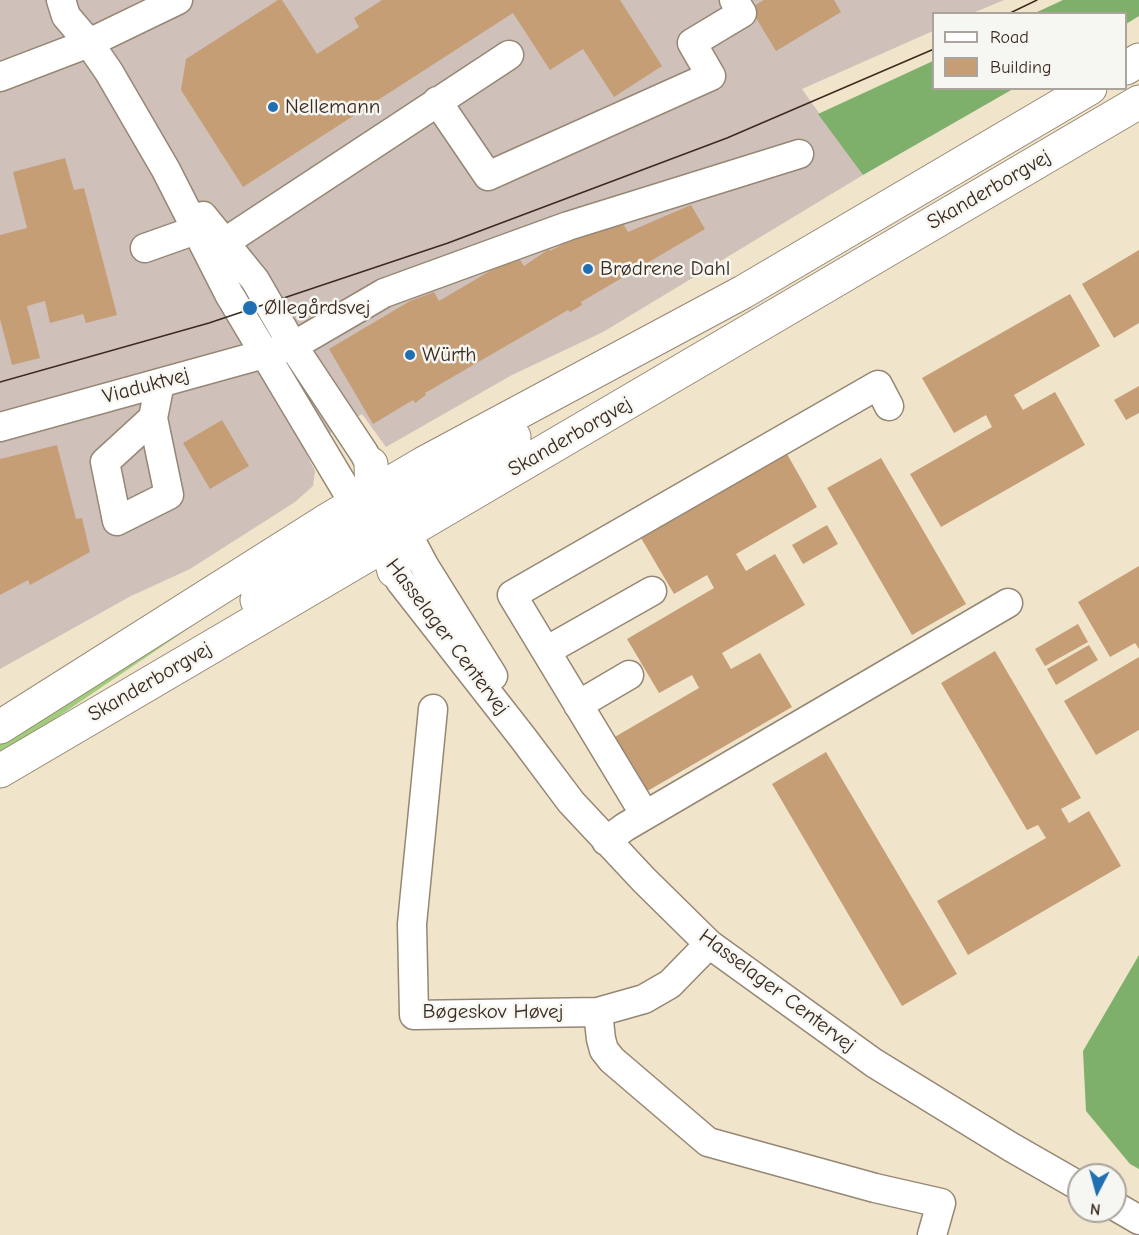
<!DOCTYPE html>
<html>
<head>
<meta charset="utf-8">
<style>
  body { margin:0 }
  #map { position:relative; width:1139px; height:1235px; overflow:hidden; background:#f0e4cb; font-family:"Comic Neue",sans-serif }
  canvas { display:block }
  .legend { position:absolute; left:932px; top:12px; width:195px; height:78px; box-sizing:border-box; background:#f6f6f2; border:2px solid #aba49d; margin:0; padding:8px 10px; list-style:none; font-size:18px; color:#3b2a1e }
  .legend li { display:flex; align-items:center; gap:12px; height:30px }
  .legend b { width:30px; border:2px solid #aba49d }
  .north { position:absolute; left:1067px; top:1163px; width:60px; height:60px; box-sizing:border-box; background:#f6f6f2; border:2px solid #aba49d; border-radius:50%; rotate:186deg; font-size:16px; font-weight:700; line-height:24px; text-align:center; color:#3b2a1e }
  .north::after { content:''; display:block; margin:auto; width:21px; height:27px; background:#1f6fb2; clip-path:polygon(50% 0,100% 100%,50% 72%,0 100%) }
</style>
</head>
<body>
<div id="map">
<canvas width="1139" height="1235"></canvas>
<ul class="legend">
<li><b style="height:8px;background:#fff"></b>Road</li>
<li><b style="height:16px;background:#c69e76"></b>Building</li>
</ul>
<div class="north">N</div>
</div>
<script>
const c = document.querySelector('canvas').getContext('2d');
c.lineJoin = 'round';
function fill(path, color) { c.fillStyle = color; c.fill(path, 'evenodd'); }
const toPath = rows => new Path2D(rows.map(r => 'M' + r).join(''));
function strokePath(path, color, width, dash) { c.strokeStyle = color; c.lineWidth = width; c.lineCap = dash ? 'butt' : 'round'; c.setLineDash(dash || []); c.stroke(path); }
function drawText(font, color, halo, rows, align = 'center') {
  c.font = font + ' "Comic Neue",sans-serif'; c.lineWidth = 5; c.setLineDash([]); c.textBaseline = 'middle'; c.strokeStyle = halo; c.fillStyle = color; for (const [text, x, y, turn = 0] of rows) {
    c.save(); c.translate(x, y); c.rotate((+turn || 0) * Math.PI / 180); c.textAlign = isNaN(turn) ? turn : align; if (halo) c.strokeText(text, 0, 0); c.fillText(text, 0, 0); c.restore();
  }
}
fill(toPath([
  [0,0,1004,0,973,13,934,14,933,31,802,89,863,175,603,332,512,375,386,447,362,414,304,449,315,471,313,486,295,502,190,569,131,596,0,669]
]), '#cfc0ba');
fill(toPath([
  [300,557,201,620,53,720,0,754,0,743]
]), '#9fcd7b');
fill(toPath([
  [1063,0,1139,0,1139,16,1126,24,1126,14,1035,13],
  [933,61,934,88,1013,89,863,175,818,114],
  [1139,955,1139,1169,1130,1164,1086,1111,1083,1051]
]), '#7fb06b');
fill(toPath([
  [278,0,282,0,317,54,359,27,354,18,382,0,620,0,662,66,614,97,583,49,550,70,513,13,243,187,181,90,186,59],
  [764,0,834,0,841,12,776,51,750,8],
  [65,158,74,190,84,188,117,315,86,323,83,314,50,323,45,301,27,306,40,358,12,365,0,319,0,235,27,228,13,172],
  [691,205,705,229,581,302,582,305,570,312,568,310,425,393,426,395,415,403,413,400,373,424,329,349,410,301,434,292,439,301,495,268,519,258,524,266,549,249,550,251,591,229,620,219,628,232],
  [1139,250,1139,323,1114,338,1082,284],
  [1070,294,1100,346,1014,395,1023,410,1055,392,1085,445,941,527,910,474,992,427,986,415,954,433,922,378],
  [1139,386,1139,413,1126,420,1114,400],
  [222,420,249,466,210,489,183,443],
  [57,445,76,519,82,518,90,552,30,585,28,580,0,595,0,459],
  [787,454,817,507,736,554,746,571,775,554,805,605,722,653,731,669,760,653,792,707,644,793,613,738,699,688,692,675,659,693,627,639,714,588,707,575,674,594,641,538],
  [881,458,966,604,912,635,827,488],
  [827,525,838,544,803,564,792,545],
  [1139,566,1139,649,1135,643,1110,657,1078,602],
  [1078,624,1088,642,1045,666,1035,649],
  [1089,645,1098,660,1056,685,1047,669],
  [995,651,1081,798,1061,809,1069,823,1089,811,1121,866,968,955,937,901,1046,838,1038,825,1027,830,941,683],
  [1139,657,1139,730,1096,755,1064,701],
  [826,752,957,974,902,1006,772,784]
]), '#c69e76');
const minor = toPath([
  [61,0,66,16,89,43,109,72,166,170,229,294,401,582,523,738,571,802,644,880,709,944,874,1063,1011,1147,1079,1186],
  [0,77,89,43,178,0],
  [437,101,488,176,711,76,692,43,742,13,734,0],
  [203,216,255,280,293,346,364,453,425,567,493,676],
  [145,248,210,225],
  [210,252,509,55],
  [153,418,105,462,117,521,169,495,153,418,160,383],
  [0,427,293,346,384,293,568,226,799,154],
  [546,651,652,591],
  [578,705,629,675],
  [433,709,412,924,414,1015,598,1012,644,999,670,984,709,944],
  [645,815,512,595,878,385,889,406],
  [606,841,625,827,1008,603],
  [598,1012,601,1039,604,1050,612,1060,708,1142,875,1188,941,1203,932,1235],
  [1115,1206,1139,1220]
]);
const major = toPath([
  [1126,68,1139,60],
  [394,571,387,544,388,526,397,513,425,492,514,437],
  [257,600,304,563,341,540,363,520,369,507,372,494,371,464],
  [0,727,329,519,424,463,743,292,1090,88],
  [0,771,1139,102]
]);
strokePath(minor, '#968774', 31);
strokePath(major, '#968774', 35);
strokePath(minor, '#fff', 28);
strokePath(major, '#fff', 33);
strokePath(toPath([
  [1008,14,1037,0],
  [0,382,209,323,448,243,727,138,934,49]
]), '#3b2a1e', 1.5);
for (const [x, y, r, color] of [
  [273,107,6,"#1f6fb2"],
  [588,269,6,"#1f6fb2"],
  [250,308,8,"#1f6fb2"],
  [410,355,6,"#1f6fb2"]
]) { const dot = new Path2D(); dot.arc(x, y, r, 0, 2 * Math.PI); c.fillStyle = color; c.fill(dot); strokePath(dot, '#f6f6f2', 2); }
drawText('21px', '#3b2a1e', '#f6f6f2', [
  ["Nellemann",285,107],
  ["Brødrene Dahl",600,269],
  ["Øllegårdsvej",264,308],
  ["Würth",422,355]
], 'left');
drawText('21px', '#3b2a1e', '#f6f6f2', [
  ["Skanderborgvej",989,190,-30],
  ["Viaduktvej",146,386,-15],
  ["Skanderborgvej",570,437,-30],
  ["Hasselager Centervej",447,637,53],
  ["Skanderborgvej",150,682,-30],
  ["Hasselager Centervej",777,991,37],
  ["Bøgeskov Høvej",493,1012]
]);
</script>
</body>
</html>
